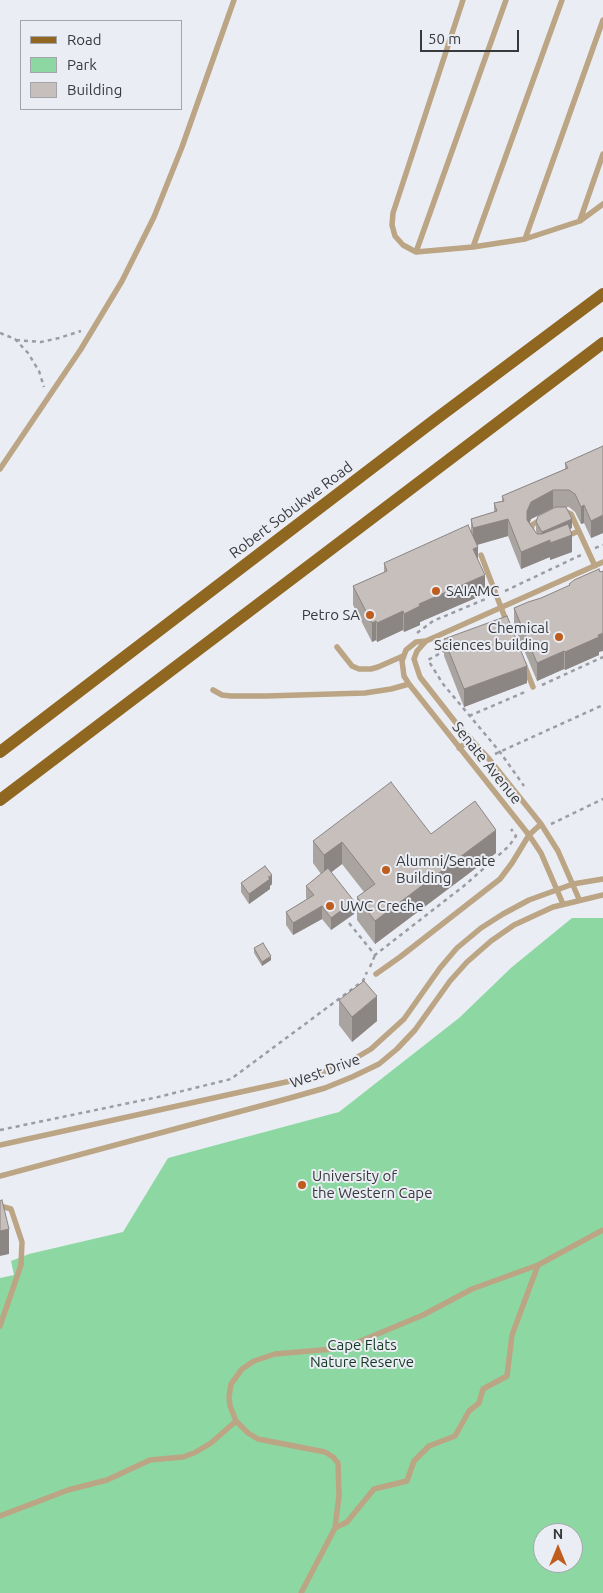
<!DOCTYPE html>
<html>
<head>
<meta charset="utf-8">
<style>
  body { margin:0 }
  #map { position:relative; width:603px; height:1593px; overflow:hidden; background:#ebedf4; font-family:Ubuntu,sans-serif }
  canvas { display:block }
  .legend { position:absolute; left:20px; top:20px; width:162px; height:90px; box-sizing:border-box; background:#ebedf4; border:1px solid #a3a5aa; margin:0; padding:6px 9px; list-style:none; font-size:15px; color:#38393b }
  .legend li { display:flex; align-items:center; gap:10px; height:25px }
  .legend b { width:25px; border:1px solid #a3a5aa }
  .north { position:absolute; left:533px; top:1523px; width:50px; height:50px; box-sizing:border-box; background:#ebedf4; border:1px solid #a3a5aa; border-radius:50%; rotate:0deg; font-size:14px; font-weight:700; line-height:20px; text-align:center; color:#38393b }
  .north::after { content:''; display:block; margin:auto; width:18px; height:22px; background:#be5d1d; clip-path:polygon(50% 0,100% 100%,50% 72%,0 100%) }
  .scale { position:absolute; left:420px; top:30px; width:99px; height:22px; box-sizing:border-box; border:2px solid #38393b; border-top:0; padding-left:6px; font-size:15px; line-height:18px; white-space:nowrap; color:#38393b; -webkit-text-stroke:4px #ebedf4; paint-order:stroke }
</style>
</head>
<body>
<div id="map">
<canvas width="603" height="1593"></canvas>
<ul class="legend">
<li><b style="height:6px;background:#8f6720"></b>Road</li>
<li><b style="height:14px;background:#8dd8a2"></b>Park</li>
<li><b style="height:14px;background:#c6bfbb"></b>Building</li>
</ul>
<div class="north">N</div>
<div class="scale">50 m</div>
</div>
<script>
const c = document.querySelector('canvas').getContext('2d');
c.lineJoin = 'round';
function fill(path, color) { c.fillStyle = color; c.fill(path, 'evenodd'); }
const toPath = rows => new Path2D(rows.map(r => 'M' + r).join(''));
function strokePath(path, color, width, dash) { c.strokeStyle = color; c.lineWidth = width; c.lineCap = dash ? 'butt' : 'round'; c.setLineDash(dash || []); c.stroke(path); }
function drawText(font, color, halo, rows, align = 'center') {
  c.font = font + ' Ubuntu,sans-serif'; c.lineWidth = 4; c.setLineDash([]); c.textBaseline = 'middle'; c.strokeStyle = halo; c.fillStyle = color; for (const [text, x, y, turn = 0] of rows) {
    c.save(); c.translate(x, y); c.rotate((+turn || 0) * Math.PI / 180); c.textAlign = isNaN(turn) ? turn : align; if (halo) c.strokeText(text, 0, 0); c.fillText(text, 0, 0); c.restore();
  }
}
fill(toPath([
  [572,918,603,918,603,1593,0,1593,0,1278,14,1275,11,1261,29,1254,123,1232,168,1158,339,1112,459,1018,512,967],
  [543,1533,573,1533,573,1563,543,1563]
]), '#8dd8a2');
strokePath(toPath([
  [0,333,15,339,28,353,39,371,44,387],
  [16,340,41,342,59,338,81,331],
  [595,548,603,545],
  [505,591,581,555],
  [417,633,433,621,488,598],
  [446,650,428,660,443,684,500,752,524,786],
  [542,685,603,657],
  [469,716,525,692],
  [495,754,603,705],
  [551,824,603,799],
  [349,923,375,955,465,885,509,846,516,836,511,829],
  [370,967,375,955],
  [0,1130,158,1097,231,1079,363,981,367,972]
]), '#9c9da2', 2.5, [4, 4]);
strokePath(toPath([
  [506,0,416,252,473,247,525,239,580,221,603,204],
  [580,220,603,154],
  [525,239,603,20],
  [473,247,562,0],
  [416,252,403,245,395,236,392,225,393,213,463,0],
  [0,469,81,349,122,281,154,217,182,147,234,0],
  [564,511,571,514,595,566],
  [531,532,532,525,543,518],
  [564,537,579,531],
  [481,555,507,623],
  [426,641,417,651,414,659,420,677,460,728,489,759,541,824,558,851,579,899],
  [337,647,352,666,359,669,371,669,378,667,403,656],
  [524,664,533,687],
  [213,690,222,695,231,696,266,696,365,693,391,689,409,684],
  [459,748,471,739],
  [563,904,541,853,529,835,409,684,404,676,402,661,406,650,416,642,426,641,603,562],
  [376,974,400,957,500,879,512,863,529,835,541,824],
  [0,1145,286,1082,321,1073,349,1062,371,1049,404,1019,440,968,457,948,481,928,503,914,529,900,573,884,603,879],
  [0,1176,290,1098,325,1088,352,1077,379,1064,397,1049,415,1030,450,981,467,962,491,941,514,925,553,907,603,895],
  [0,1206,11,1209,22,1242,21,1265,0,1326],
  [236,1421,248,1433,258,1439,325,1452,333,1457,338,1463,339,1496,335,1528,301,1593],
  [0,1516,68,1490,107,1480,150,1460,183,1457,194,1453,211,1443,236,1421,230,1406,229,1397,231,1384,242,1369,254,1361,275,1354,333,1349,356,1343,423,1315,472,1289,538,1265,603,1230],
  [335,1528,347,1522,374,1489,407,1481,414,1461,429,1446,455,1436,469,1411,479,1403,483,1389,507,1376,512,1335,538,1265]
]), '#bba584', 5.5);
strokePath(toPath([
  [0,752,436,419,603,294],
  [0,800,603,343]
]), '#8f6720', 12);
fill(toPath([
  [603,446,603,533,591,538,584,523,581,524,575,512,569,507,566,507,572,528,570,529,572,552,550,560,550,557,521,569,508,536,477,545,478,561,485,594,420,622,420,625,404,632,403,630,377,642,376,640,372,642,353,605,353,586,384,572,384,563,471,530,471,519,494,512,494,503,502,501,502,496,565,469,565,463],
  [553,508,556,508,536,522,536,531,537,534,530,523,531,519],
  [600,572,599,655,565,670,564,669,537,681,514,626,514,608,541,598,569,586,569,584],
  [444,639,527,683,464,707,444,656],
  [431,834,496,853,375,944,357,920,357,897,364,892,342,864,331,872,354,914,331,930,322,919,293,935,286,925,286,912,307,899,306,898,306,886,321,874,313,863,313,841],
  [241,883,272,884,270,886,270,889,249,904,241,892],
  [254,948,271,960,262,966,254,953],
  [339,1000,377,1021,352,1042,339,1025]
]), '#aaa4a1');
fill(toPath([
  [553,490,553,508,531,519,527,528,527,511,531,502],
  [584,505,584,523,581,524,581,507],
  [603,515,603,533,591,538,591,521],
  [508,519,508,536,473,546,473,528],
  [572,519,572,528,542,541,542,532],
  [572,535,572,552,550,560,550,543],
  [550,540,550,557,521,569,521,552],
  [478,547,478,566,473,549],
  [485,575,485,594,420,622,420,625,404,632,404,614,419,604],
  [403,611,403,630,377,642,377,623],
  [376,621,376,640,372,642,372,623],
  [603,633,603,651,599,652,599,655,565,670,565,652],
  [564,651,564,669,537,681,537,663],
  [527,666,527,683,464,707,464,689],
  [496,830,496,853,375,944,375,921],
  [342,842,342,864,324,878,324,855],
  [272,875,272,884,270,886,270,889,249,904,249,894],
  [354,901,354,914,331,930,331,918],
  [322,906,322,919,293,935,293,923],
  [271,956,271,960,262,966,262,962],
  [377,996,377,1021,352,1042,352,1017],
  [9,1229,9,1254,0,1256,0,1231]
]), '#8b8683');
const building = toPath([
  [603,446,603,515,591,521,584,505,581,507,575,494,569,490,553,490,531,502,527,511,527,520,537,534,542,534,568,524,572,535,550,543,550,540,521,552,508,519,473,528,471,519,497,511,494,503,504,501,502,496,568,468,565,463,603,446],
  [556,507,566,507,572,519,542,532,536,522,538,516,556,507],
  [468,525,478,547,473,549,485,575,419,604,420,606,404,614,403,611,377,623,376,621,372,623,353,586,387,571,384,563,468,525],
  [599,569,600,572,603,571,603,633,598,635,599,637,565,652,564,651,537,663,514,608,528,602,541,598,570,585,569,584,574,580,599,569],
  [507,616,527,666,464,689,444,639,507,616],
  [391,782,431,834,475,801,496,830,375,921,357,897,375,884,342,842,324,855,313,841,391,782],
  [265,866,272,875,268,877,270,879,249,894,241,883,265,866],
  [328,868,354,901,331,918,322,906,293,923,286,912,314,895,306,886,328,868],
  [263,943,271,956,262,962,254,948,263,943],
  [364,981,377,996,352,1017,339,1000,364,981],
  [2,1200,9,1229,0,1231,0,1201,2,1200]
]);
fill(building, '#c6bfbb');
strokePath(building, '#8b8683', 1);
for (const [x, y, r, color] of [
  [436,591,5,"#be5d1d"],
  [370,615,5,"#be5d1d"],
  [559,637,5,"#be5d1d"],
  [386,870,5,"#be5d1d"],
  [330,906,5,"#be5d1d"],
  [302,1185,5,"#be5d1d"]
]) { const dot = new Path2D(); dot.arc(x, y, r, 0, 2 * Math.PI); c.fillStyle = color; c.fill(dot); strokePath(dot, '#ebedf4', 2); }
drawText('15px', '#38393b', '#ebedf4', [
  ["Robert Sobukwe Road",291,510,-37],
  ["Senate Avenue",487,763,51],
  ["West Drive",325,1071,-20]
]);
drawText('15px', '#38393b', '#ebedf4', [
  ["SAIAMC",446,591],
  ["Petro SA",360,615,"right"],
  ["Chemical",549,628,"right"],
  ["Sciences building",549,645,"right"],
  ["Alumni/Senate",396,861],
  ["Building",396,878],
  ["UWC Creche",340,906],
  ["University of",312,1176],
  ["the Western Cape",312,1193]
], 'left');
drawText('15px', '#143821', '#ebedf4', [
  ["Cape Flats",362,1345],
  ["Nature Reserve",362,1362]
]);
</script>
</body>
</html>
